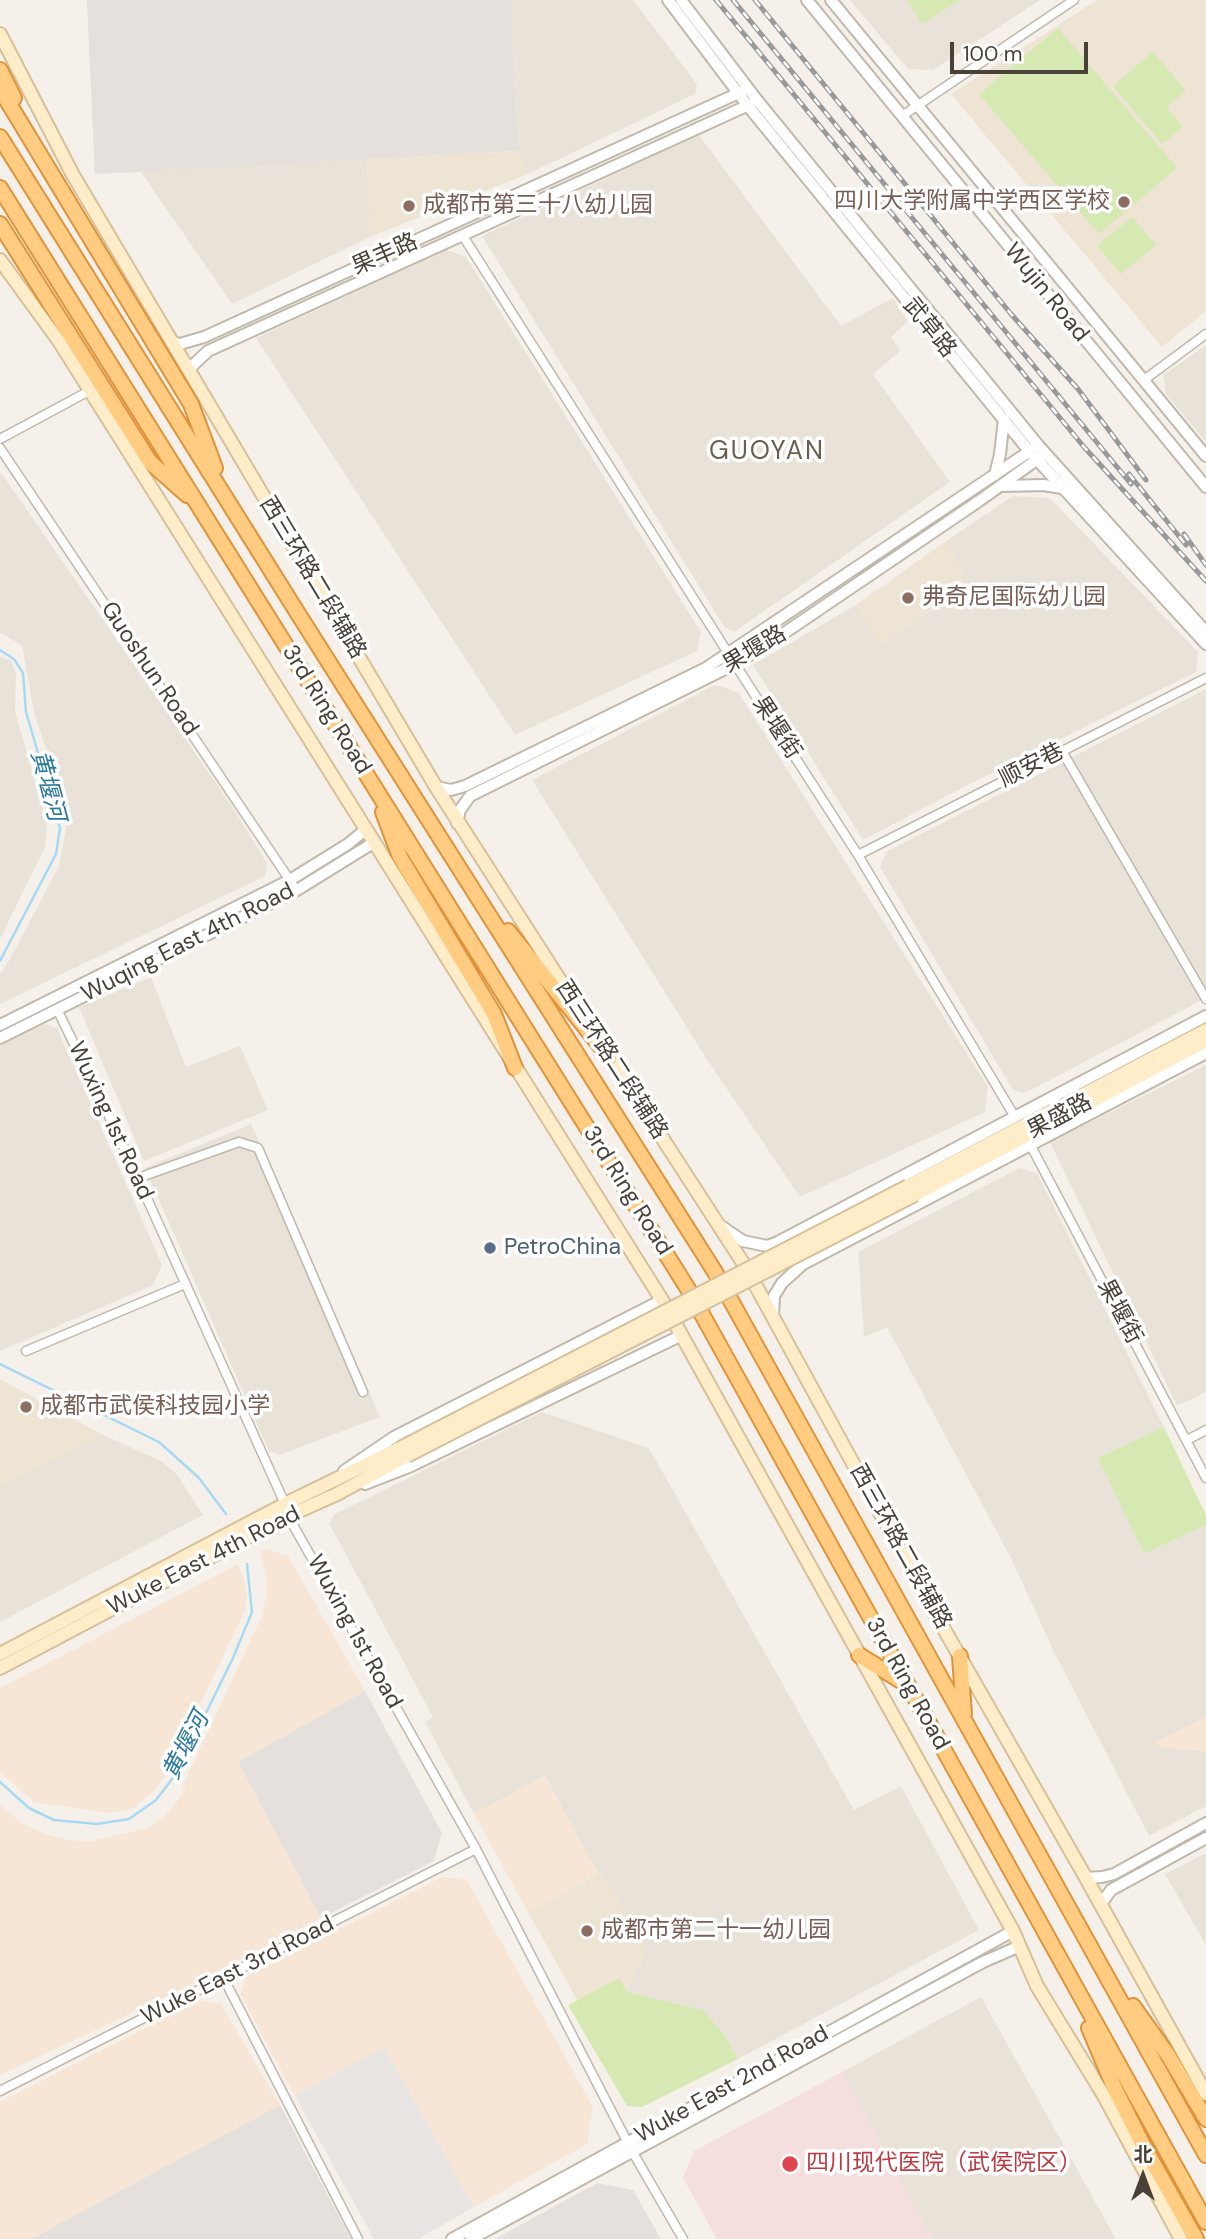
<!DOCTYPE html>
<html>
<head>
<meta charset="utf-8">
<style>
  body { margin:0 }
  #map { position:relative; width:1206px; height:2239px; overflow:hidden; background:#f5f1ea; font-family:"DM Sans","Noto Sans SC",sans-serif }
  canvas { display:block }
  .north { position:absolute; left:1108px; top:2141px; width:70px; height:70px; -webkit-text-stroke:5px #fff; paint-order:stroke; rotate:0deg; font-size:19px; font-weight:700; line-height:28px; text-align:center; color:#494138 }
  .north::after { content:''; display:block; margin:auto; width:24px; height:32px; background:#494138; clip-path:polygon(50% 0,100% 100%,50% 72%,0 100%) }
  .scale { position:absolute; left:950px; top:42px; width:138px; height:32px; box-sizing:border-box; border:4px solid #494138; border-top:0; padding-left:9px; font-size:21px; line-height:24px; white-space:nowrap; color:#494138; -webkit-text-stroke:5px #fff; paint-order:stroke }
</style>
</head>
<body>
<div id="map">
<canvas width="1206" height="2239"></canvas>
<div class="north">北</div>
<div class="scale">100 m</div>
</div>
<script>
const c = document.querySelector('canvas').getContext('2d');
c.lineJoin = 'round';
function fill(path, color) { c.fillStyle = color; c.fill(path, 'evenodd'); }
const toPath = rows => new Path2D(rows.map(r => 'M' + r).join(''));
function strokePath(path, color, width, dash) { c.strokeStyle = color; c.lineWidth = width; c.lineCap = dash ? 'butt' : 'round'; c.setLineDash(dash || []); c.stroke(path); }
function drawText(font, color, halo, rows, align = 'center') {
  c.font = font + ' "DM Sans","Noto Sans SC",sans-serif'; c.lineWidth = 7; c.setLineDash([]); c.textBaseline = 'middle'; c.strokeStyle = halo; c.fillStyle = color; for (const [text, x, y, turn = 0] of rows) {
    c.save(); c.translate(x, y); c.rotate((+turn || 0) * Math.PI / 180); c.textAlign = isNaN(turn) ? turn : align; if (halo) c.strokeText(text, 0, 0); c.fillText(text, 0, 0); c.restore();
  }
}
fill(toPath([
  [87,0,298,163,367,159,370,237,232,304,141,172,95,174],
  [511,0,633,0,697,84,695,94,528,174,519,151],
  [850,0,1040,0,933,70,908,69],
  [699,135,841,326,893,298,908,321,891,337,900,351,873,374,950,482,734,632,725,628,482,236],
  [446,250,466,257,701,632,697,651,515,735,256,338],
  [1206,345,1206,442,1166,394,1163,375],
  [0,471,231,805,267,863,265,876,0,1004,0,974,10,959,59,866,68,818,34,712,22,645,0,633],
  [1013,496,1050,498,1198,652,1196,672,964,787,863,840,753,665,856,605,880,644,959,592,964,574,946,541],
  [0,657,11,660,16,674,15,711,47,824,45,847,0,939],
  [715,685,738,692,988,1087,985,1112,800,1197,706,1058,532,780],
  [1206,689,1206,998,1025,1093,1013,1090,880,867,886,852],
  [151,977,186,1067,240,1046,268,1110,144,1161,79,1007],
  [44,1024,57,1028,162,1265,153,1285,0,1351,0,1046],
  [1206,1065,1206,1392,1177,1406,1050,1142],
  [251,1124,380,1417,279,1455,269,1451,145,1168],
  [1019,1168,1037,1173,1164,1427,1099,1458,1144,1554,1206,1525,1206,1717,1154,1743,1206,1752,1206,1806,1149,1836,1054,1652,1012,1560,887,1327,864,1337,858,1252],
  [542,1412,649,1448,854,1810,901,1786,979,1930,738,2059,723,2033,703,2010,627,1992,646,1950,602,1872,598,1874,545,1776,474,1814,425,1722,433,1717,329,1523,335,1514],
  [103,1435,161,1461,176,1473,203,1515,0,1622,0,1486],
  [1206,1853,1206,1945,1165,1874],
  [981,1997,1116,2239,932,2239,842,2072]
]), '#e9e2d8');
fill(toPath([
  [266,1549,288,1556,365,1691,238,1762,321,1918,185,1988,0,2075,0,1805,22,1823,46,1834,67,1840,91,1841,149,1828,166,1814,186,1790,182,1787,262,1616,266,1598,266,1578,260,1550],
  [238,1564,244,1579,247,1598,245,1611,166,1775,156,1788,133,1809,108,1813,34,1802,0,1772,0,1688],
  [1206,1717,1206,1752,1164,1748,1153,1743],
  [545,1776,598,1874,528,1912,474,1814],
  [442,1877,467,1880,593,2107,587,2144,474,2207,384,2047,295,2096,240,1994,247,1976],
  [200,2000,221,2004,280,2105,31,2239,0,2239,0,2102]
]), '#f7e6d6');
fill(toPath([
  [87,0,511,0,519,151,95,174],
  [365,1691,442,1833,434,1861,321,1918,238,1762],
  [280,2105,351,2239,31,2239,185,2156],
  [597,2183,633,2190,661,2239,495,2239]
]), '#e5e0db');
fill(toPath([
  [1097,0,1206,0,1206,311,1162,347,951,94],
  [519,151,528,174,370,237,367,159],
  [946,541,964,574,960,592,879,644,856,605],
  [0,1379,103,1435,0,1486],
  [602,1872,647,1951,627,1992,577,2000,528,1912]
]), '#eee4d4');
fill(toPath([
  [842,2072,932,2239,717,2239,683,2178,694,2151]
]), '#f5dfde');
fill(toPath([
  [907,0,960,0,922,24],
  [1058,28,1177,168,1099,234,979,94],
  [1153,52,1186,91,1166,107,1183,127,1162,144,1113,86],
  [1132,217,1156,245,1121,274,1097,246],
  [1164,1427,1206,1515,1206,1525,1144,1554,1098,1458],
  [619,1978,627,1992,703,2010,723,2033,738,2059,642,2107,627,2106,568,2005]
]), '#d6e9b3');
fill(toPath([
  [384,2047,474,2207,418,2239,374,2239,295,2096]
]), '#e7e4e2');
strokePath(toPath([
  [0,650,14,659,23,673,26,712,60,828,56,854,0,961],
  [0,1364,159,1442,199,1478,226,1514],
  [0,1782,29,1808,54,1820,97,1824,129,1819,156,1800,176,1774,233,1658,252,1612,247,1564]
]), '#a7daf2', 2.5);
const minor = toPath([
  [902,116,1074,0],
  [463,236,735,664,858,855,1015,1117],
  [1144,380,1206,334],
  [0,439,89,391],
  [0,448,293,885],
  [1062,751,1206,999],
  [858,855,1206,678],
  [57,1009,121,1141,285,1504,288,1516,476,1849,632,2151,683,2239],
  [1031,1146,1206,1478],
  [138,1178,239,1142,258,1148,363,1392],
  [26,1351,185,1284],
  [1187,1440,1206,1430],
  [224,1979,358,2239],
  [0,2091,476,1849]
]);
const tertiary = toPath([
  [668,0,748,106,1030,452,1206,644],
  [681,0,757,100,1038,445,1206,632],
  [807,0,1206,487],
  [831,0,1206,456],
  [172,342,180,344,204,337,743,91],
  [189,369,208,351,751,104],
  [995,475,1000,454,1004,419],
  [1003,486,1043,485,1062,488],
  [436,787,451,790,465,786,706,668,1033,449],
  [457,823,460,810,470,796,735,664,777,638,979,501,1042,456],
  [0,1025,290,880,348,844,365,830],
  [0,1038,297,890,373,843],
  [721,1226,743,1241,767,1246,776,1243,1206,1016],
  [773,1315,774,1296,782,1283,803,1264,1206,1053],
  [344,1471,394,1437,662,1300],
  [365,1484,411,1466,682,1335],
  [1086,1878,1102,1877,1114,1874,1206,1823],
  [1101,1904,1111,1890,1206,1838],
  [452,2239,1013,1931],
  [471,2239,983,1962,1020,1946]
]);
const secondary = toPath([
  [0,34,73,175,436,787,581,1013],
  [0,260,59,341,662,1300,1013,1931,1037,1986,1103,2094,1181,2239],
  [606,1051,745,1266,936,1615,1086,1878,1206,2094],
  [908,1186,1206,1030],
  [915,1195,1206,1041],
  [0,1654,285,1504,400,1448],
  [0,1668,288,1516,337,1494,407,1456]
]);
const trunk = toPath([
  [0,70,14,98],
  [0,89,191,404,215,468],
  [0,137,297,612,715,1272,1206,2155],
  [0,188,688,1289,1206,2222],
  [0,224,150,462,187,495],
  [383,812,400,857,494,1014,515,1068],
  [508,931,610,1058],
  [859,1655,906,1684],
  [960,1656,964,1714],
  [1133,2006,1168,2055,1206,2119],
  [1089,2028,1114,2087,1143,2145,1196,2239]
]);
strokePath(minor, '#c1b8ac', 11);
strokePath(tertiary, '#c1b8ac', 14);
strokePath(secondary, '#d5c09a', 16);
strokePath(trunk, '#e0923a', 18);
strokePath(minor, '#fff', 8);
strokePath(tertiary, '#fff', 10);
strokePath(secondary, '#ffedca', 12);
strokePath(trunk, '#ffcc82', 14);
const rail = toPath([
  [716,0,1084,447,1206,581],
  [733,0,1131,484],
  [755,0,1011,314,1078,389,1146,480],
  [1129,474,1186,545],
  [1184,534,1206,565]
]);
strokePath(rail, '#999', 5);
strokePath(rail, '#fff', 2.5, [8]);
const secondaryBridge = toPath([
  [400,1448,908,1186],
  [407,1456,915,1195]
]);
strokePath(secondaryBridge, '#d5c09a', 16, []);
strokePath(secondaryBridge, '#ffedca', 12);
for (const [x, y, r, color] of [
  [1124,202,7,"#8d6e63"],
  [409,206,7,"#8d6e63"],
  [908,598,7,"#8d6e63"],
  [490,1248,7,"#5c6f8a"],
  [26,1407,7,"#8d6e63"],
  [587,1931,7,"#8d6e63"],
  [790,2164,9,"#e0444e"]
]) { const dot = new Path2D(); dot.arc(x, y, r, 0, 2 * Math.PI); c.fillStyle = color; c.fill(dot); strokePath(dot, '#fff', 2.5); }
drawText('23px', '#785e54', '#fff', [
  ["四川大学附属中学西区学校",1110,202,"right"],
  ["成都市第三十八幼儿园",423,206],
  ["弗奇尼国际幼儿园",922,598],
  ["成都市武侯科技园小学",40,1407],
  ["成都市第二十一幼儿园",601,1931]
], 'left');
drawText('23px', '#494138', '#fff', [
  ["果丰路",385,255,-24],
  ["Wujin Road",1046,293,51],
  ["武草路",929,328,51],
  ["西三环路二段辅路",312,578,59],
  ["果堰路",755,650,-31],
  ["Guoshun Road",149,669,56],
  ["3rd Ring Road",326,710,58],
  ["果堰街",776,728,57],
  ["顺安巷",1032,766,-27],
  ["Wuqing East 4th Road",188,943,-27],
  ["西三环路二段辅路",611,1060,57],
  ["果盛路",1060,1117,-28],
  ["Wuxing 1st Road",110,1121,65],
  ["3rd Ring Road",627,1191,58],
  ["果堰街",1119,1312,62],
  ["西三环路二段辅路",900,1547,61],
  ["Wuke East 4th Road",204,1561,-27],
  ["Wuxing 1st Road",354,1632,61],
  ["3rd Ring Road",907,1684,61],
  ["Wuke East 3rd Road",238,1971,-27],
  ["Wuke East 2nd Road",732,2085,-29]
]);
drawText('23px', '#4e5e75', '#fff', [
  ["PetroChina",504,1248]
], 'left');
drawText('23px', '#be3a42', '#fff', [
  ["四川现代医院（武侯院区）",806,2164]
], 'left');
drawText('italic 24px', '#2a799f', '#fff', [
  ["黄堰河",47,786,75],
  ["黄堰河",187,1746,-63]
]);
c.letterSpacing = '2px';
drawText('26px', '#6c5e4f', '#fff', [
  ["GUOYAN",767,452]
]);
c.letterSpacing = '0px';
</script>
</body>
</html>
